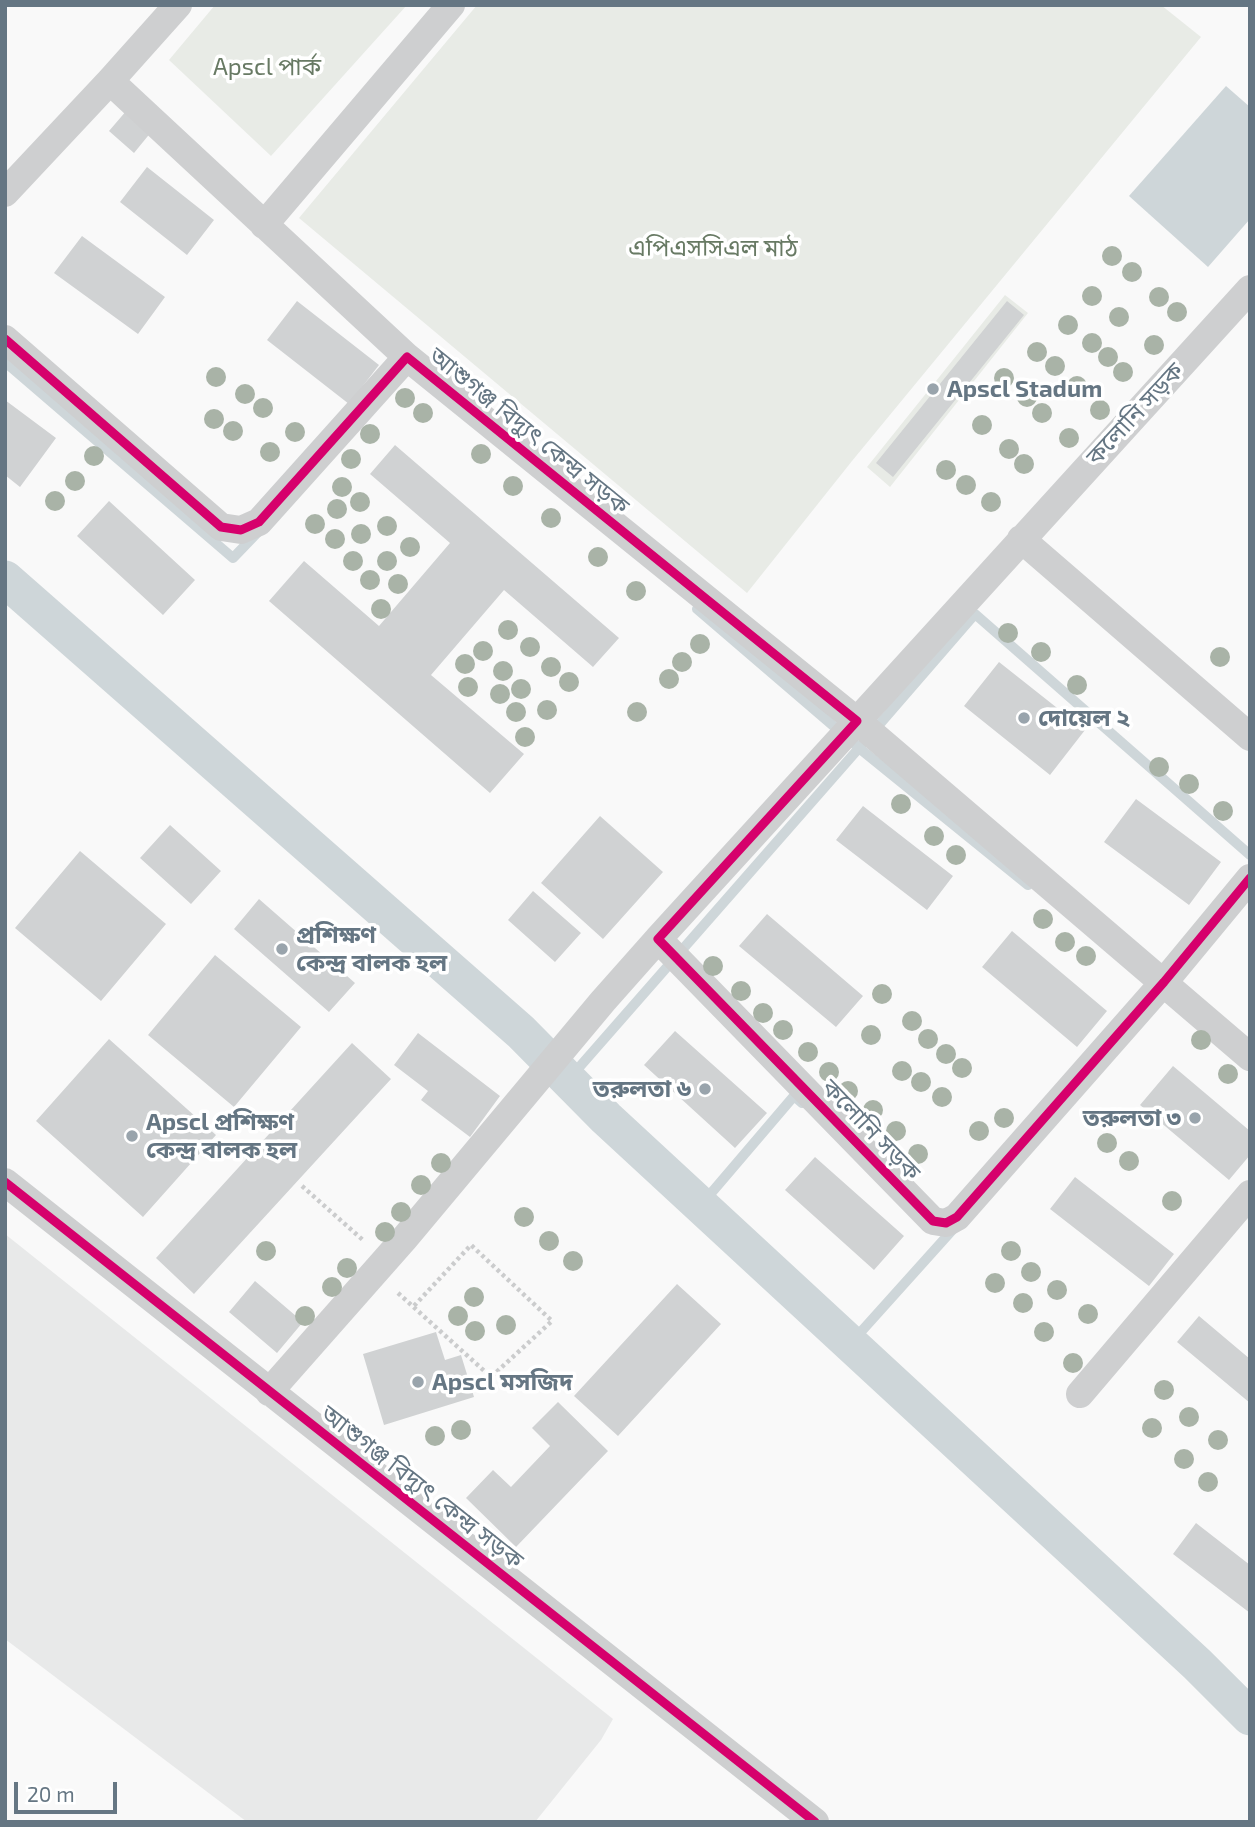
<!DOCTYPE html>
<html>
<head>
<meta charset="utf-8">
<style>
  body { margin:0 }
  #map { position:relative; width:1255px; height:1827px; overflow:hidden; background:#f9f9f9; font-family:"Exo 2",sans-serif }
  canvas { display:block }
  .frame { position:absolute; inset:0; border:7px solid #657683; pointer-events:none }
  .scale { position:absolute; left:14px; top:1782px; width:103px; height:32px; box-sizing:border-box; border:4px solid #657683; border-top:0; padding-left:9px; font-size:21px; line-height:24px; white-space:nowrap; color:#657683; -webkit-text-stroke:5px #fff; paint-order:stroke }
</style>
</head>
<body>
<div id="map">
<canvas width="1255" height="1827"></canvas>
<div class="frame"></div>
<div class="scale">20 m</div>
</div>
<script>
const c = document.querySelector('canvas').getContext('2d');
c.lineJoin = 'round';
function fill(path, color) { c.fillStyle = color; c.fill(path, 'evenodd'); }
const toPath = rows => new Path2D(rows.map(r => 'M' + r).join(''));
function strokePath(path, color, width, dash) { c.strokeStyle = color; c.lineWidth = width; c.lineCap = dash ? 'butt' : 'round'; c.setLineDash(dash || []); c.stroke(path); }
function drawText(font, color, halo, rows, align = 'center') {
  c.font = font + ' "Exo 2","Noto Sans Bengali",sans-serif'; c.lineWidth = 7; c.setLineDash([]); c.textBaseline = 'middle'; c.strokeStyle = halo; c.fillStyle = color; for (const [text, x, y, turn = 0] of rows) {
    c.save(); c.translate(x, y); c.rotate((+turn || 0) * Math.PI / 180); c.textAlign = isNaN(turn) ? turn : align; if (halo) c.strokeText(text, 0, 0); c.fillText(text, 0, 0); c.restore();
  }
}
fill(toPath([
  [5,1234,613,1719,601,1740,535,1822,247,1822,5,1639]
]), '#e8e9e9');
fill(toPath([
  [215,5,407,5,271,156,169,60],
  [477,5,1161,5,1201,37,852,461,747,593,299,218],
  [1005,295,1028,313,890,487,867,467]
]), '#e8ebe6');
fill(toPath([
  [1226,86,1250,107,1250,219,1208,267,1129,196]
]), '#ced6d9');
strokePath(toPath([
  [5,362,233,558,258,532],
  [1028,885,859,748,975,614,1250,855],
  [568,1080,859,748,697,609],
  [701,1205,794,1096,802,1103],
  [850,1344,956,1226]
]), '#ced6d9', 10);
strokePath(toPath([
  [5,579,521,1032,606,1118,1197,1664,1250,1717]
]), '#ced6d9', 37);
fill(toPath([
  [127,110,152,131,134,153,109,131],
  [147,167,214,220,187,255,120,202],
  [82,236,165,297,138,334,54,273],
  [297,301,379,365,349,404,267,340],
  [1007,301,1024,315,893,477,876,463],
  [5,400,56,438,20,487,5,475],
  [395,445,619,638,593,667,504,590,431,675,524,754,490,793,269,601,304,561,379,626,450,543,370,474],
  [109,501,195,580,163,615,77,536],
  [999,662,1085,730,1050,775,964,706],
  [1136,799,1221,862,1189,905,1104,842],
  [863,806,953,876,927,910,836,840],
  [600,816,663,872,603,939,541,883],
  [170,825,221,871,191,904,140,858],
  [80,851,166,924,101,1001,15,928],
  [533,891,581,933,555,962,508,920],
  [259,899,355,983,329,1012,234,929],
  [767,914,863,996,836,1027,739,946],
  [1012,931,1107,1011,1077,1047,982,967],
  [215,955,301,1027,234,1107,148,1035],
  [675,1031,767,1113,735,1148,644,1065],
  [418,1033,500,1096,470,1137,421,1100,428,1091,394,1065],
  [109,1039,216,1135,143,1217,36,1121],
  [352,1043,391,1079,194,1294,156,1258],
  [1173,1066,1250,1131,1250,1155,1229,1180,1140,1105],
  [815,1157,904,1236,874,1270,785,1190],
  [1075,1177,1174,1254,1149,1286,1050,1209],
  [255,1281,303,1322,277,1353,229,1312],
  [677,1284,721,1324,618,1436,574,1396],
  [1199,1316,1250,1359,1250,1403,1177,1342],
  [436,1332,445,1360,461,1355,474,1397,384,1425,363,1354],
  [558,1402,608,1451,516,1547,466,1498,493,1470,511,1487,550,1446,532,1428],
  [1196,1523,1250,1565,1250,1613,1173,1554]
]), '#d0d2d3');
strokePath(toPath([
  [302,1186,364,1241],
  [398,1293,491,1377,552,1321,471,1245,413,1307]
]), '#cbcccd', 4.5, [3.5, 3.5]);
strokePath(toPath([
  [110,81,407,357],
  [5,193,110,81,178,5],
  [264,225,451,5],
  [1250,289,857,721,1250,1057],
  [5,339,221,527,241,530,259,522,407,357,857,721,658,939,933,1221,946,1223,957,1217,1164,982,1250,878],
  [1021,539,1250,737],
  [5,1182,815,1822],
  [269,1392,404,1239,603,1001,658,939],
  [1080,1394,1250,1194]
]), '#cecfd0', 28);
strokePath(toPath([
  [5,339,221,527,241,530,259,522,407,357,857,721,658,939,933,1221,946,1223,957,1217,1164,982,1250,878],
  [5,1182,815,1822]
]), '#d6006c', 9);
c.fillStyle = '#a9b3a7';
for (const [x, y] of [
  [1112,256],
  [1132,272],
  [1092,296],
  [1159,297],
  [1177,312],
  [1119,317],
  [1068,325],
  [1092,343],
  [1154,345],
  [1037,352],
  [1108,357],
  [1055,366],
  [1123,372],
  [216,377],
  [1004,378],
  [1077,386],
  [245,394],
  [1027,397],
  [405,398],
  [263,408],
  [1100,410],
  [423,413],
  [1042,413],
  [214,419],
  [982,425],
  [233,431],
  [295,432],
  [370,434],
  [1069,438],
  [1009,449],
  [270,452],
  [481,454],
  [94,456],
  [351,459],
  [1024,464],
  [946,470],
  [75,481],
  [966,485],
  [513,486],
  [342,487],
  [55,501],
  [360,502],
  [991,502],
  [337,509],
  [551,518],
  [315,524],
  [387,526],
  [361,534],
  [335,539],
  [410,547],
  [598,557],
  [353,561],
  [387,561],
  [370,580],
  [398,584],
  [636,591],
  [381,609],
  [508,630],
  [1008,633],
  [700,644],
  [530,647],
  [483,651],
  [1041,652],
  [1220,657],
  [682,662],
  [465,664],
  [551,667],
  [503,671],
  [669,679],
  [569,682],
  [1077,685],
  [468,687],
  [521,689],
  [500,694],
  [547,710],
  [516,712],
  [637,712],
  [525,737],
  [1159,767],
  [1189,784],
  [901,804],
  [1223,811],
  [934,836],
  [956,855],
  [1043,919],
  [1065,942],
  [1086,956],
  [713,966],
  [741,991],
  [882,994],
  [763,1013],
  [912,1021],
  [783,1030],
  [871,1035],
  [928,1039],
  [1201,1040],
  [808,1052],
  [946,1054],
  [962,1068],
  [902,1071],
  [829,1072],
  [1228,1074],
  [921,1082],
  [848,1091],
  [942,1097],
  [873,1110],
  [1004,1118],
  [896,1131],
  [979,1131],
  [1107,1143],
  [918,1154],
  [1129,1161],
  [441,1163],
  [421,1185],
  [1172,1201],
  [401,1212],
  [524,1217],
  [385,1232],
  [549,1241],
  [266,1251],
  [1011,1251],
  [573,1261],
  [347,1268],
  [1031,1272],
  [995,1283],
  [332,1287],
  [1057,1290],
  [474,1297],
  [1023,1303],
  [1088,1314],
  [305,1316],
  [458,1316],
  [506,1325],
  [475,1331],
  [1044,1332],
  [1073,1363],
  [1164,1390],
  [1189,1417],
  [1152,1428],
  [461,1430],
  [435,1436],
  [1218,1440],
  [1184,1459],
  [1208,1482]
]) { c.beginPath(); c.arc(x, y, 10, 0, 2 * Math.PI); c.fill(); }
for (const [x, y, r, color] of [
  [933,389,7,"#99a4ac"],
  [1024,718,7,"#99a4ac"],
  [282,949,7,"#99a4ac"],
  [705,1089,7,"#99a4ac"],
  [1195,1118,7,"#99a4ac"],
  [132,1136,7,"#99a4ac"],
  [418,1382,7,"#99a4ac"]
]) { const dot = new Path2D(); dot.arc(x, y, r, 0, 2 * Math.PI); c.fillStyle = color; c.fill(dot); strokePath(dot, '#fff', 2.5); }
drawText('24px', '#687a64', '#fff', [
  ["Apscl পার্ক",267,67],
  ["এপিএসসিএল মাঠ",713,248]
]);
drawText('bold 24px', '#657683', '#fff', [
  ["Apscl Stadum",947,389],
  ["দোয়েল ২",1038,718],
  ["প্রশিক্ষণ",296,935],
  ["কেন্দ্র বালক হল",296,963],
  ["তরুলতা ৬",691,1089,"right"],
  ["তরুলতা ৩",1181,1118,"right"],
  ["Apscl প্রশিক্ষণ",146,1122],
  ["কেন্দ্র বালক হল",146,1150],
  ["Apscl মসজিদ",432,1382]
], 'left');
drawText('24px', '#657683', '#fff', [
  ["কলোনি সড়ক",1135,414,-47],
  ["আশুগঞ্জ বিদ্যুৎ কেন্দ্র সড়ক",529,431,39],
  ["কলোনি সড়ক",871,1130,46],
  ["আশুগঞ্জ বিদ্যুৎ কেন্দ্র সড়ক",422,1487,38]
]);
</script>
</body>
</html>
